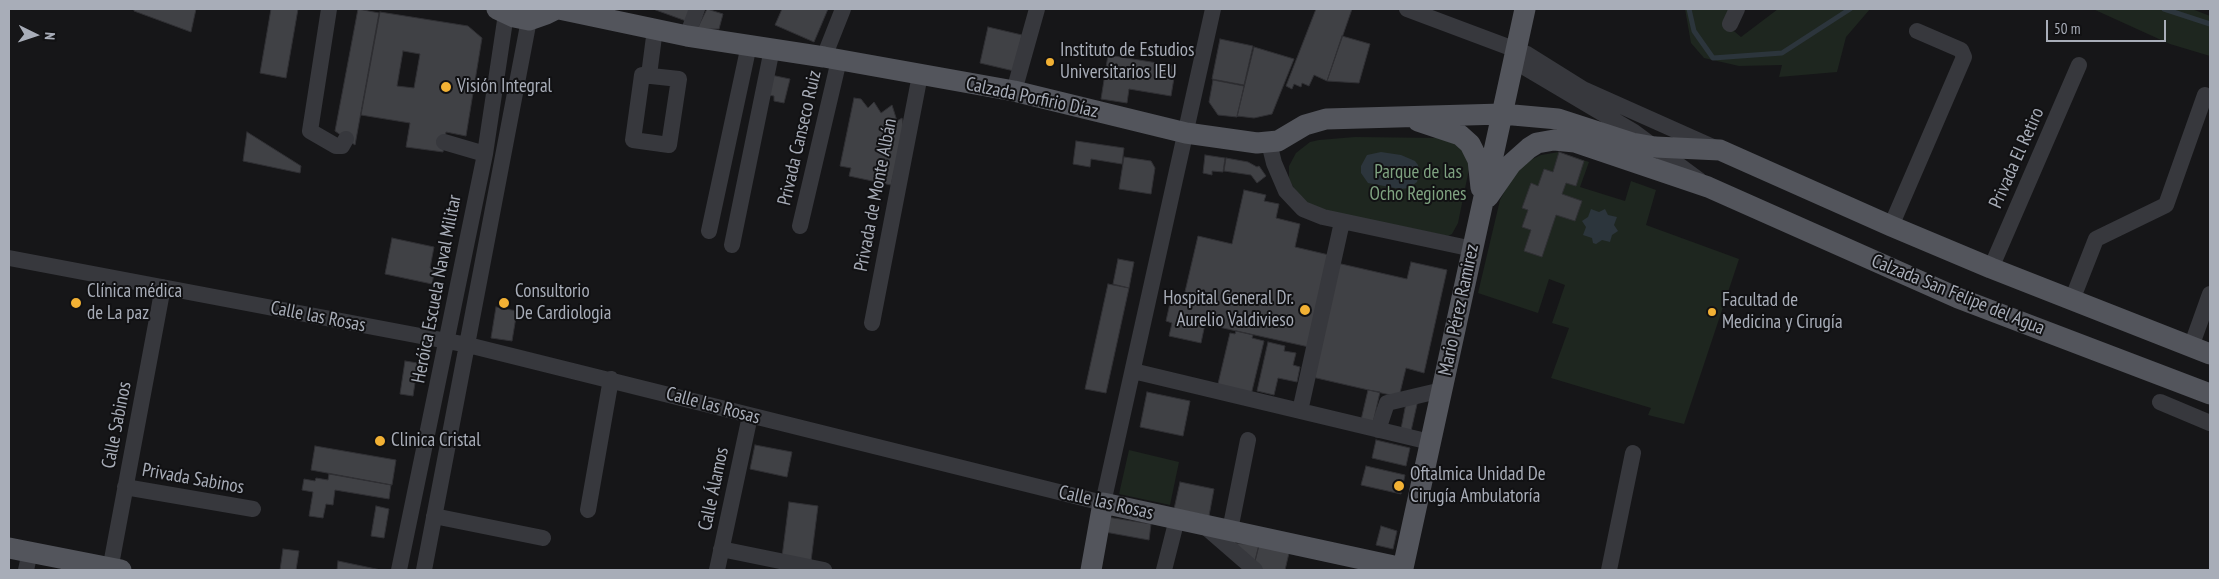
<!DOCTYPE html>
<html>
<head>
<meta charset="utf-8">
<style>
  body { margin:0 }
  #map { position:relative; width:2219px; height:579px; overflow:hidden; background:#161618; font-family:"PT Sans Narrow",sans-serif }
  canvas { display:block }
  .frame { position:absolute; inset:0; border:10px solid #a8adb8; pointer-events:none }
  .north { position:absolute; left:10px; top:10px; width:50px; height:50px; -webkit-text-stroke:4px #111113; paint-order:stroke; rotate:94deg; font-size:14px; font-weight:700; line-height:20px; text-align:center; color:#a8adb8 }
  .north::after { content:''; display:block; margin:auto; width:18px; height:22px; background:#a8adb8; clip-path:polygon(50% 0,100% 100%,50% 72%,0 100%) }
  .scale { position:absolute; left:2046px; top:20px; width:120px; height:22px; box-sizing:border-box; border:2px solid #a8adb8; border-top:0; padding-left:6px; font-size:15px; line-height:18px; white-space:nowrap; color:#a8adb8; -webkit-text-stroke:4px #111113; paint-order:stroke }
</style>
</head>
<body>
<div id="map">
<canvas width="2219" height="579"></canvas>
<div class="frame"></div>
<div class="north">N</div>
<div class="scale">50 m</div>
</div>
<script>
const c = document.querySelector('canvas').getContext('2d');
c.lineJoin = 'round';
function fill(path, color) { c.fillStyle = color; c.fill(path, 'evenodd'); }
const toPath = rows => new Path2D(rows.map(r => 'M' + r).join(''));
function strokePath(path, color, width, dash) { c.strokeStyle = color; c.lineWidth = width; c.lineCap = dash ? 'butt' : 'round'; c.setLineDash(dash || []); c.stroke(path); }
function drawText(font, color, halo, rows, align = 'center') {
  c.font = font + ' "PT Sans Narrow",sans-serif'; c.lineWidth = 4; c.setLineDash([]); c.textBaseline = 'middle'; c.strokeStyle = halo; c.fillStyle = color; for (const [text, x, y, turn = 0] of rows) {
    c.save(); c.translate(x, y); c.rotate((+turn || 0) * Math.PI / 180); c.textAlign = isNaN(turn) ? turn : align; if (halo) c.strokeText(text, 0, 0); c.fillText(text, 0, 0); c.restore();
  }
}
fill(toPath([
  [1685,9,1729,9,1723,22,1741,37,1778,9,1870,9,1846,37,1837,72,1779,77,1782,65,1739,66,1704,58,1691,43],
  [2093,9,2192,9,2210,16,2210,56,2170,44],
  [1355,137,1440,138,1466,149,1469,169,1458,223,1452,234,1448,236,1322,210,1303,202,1289,180,1289,166,1296,153,1310,142,1319,140],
  [1559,152,1589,162,1580,187,1625,201,1631,181,1656,190,1646,225,1739,259,1684,424,1648,415,1651,408,1551,378,1569,328,1552,323,1565,285,1549,279,1538,313,1478,293,1500,200,1515,172,1522,164,1541,155],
  [1129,450,1179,462,1170,505,1119,494]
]), '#1e261f');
fill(toPath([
  [1381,152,1401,155,1415,161,1418,165,1419,175,1417,182,1409,188,1400,189,1368,183,1361,173,1361,166,1367,155],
  [1591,209,1599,212,1605,209,1608,215,1617,217,1614,225,1618,231,1612,235,1610,242,1602,240,1596,244,1593,243,1592,238,1583,235,1586,227,1582,221,1588,217]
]), '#2c353c');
strokePath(toPath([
  [1689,9,1694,31,1713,58,1782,53,1850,9],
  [2164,9,2210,24]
]), '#2c353c', 5);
const building = toPath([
  [134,9,196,9,191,32,134,11,134,9],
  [271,9,298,9,286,78,260,73,271,9],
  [358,9,379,13,355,145,335,131,358,9],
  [653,9,690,9,686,21,653,9],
  [707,9,723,14,719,29,697,29,707,9],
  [782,9,828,9,814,42,775,25,782,9],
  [1316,9,1352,9,1327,81,1314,75,1309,86,1302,83,1301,87,1294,84,1292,89,1286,86,1316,9],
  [380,12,468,26,482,38,466,136,446,132,443,152,406,147,410,123,361,115,380,12],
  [403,51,420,54,414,88,397,86,403,51],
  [988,27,1022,35,1014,71,980,63,988,27],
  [1342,36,1370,44,1359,83,1327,81,1342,36],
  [1220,39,1253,46,1244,85,1212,79,1220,39],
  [1254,47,1294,59,1272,114,1254,118,1237,116,1254,47],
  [1108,55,1176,66,1171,96,1129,89,1127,103,1101,99,1108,55],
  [771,75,790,79,784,103,774,101,774,96,767,95,771,75],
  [1213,80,1244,86,1237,117,1218,115,1209,102,1213,80],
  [854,98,861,99,868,108,874,102,881,113,892,105,897,121,902,118,904,130,891,185,849,176,851,168,840,166,854,98],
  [247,132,301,166,300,173,243,161,247,132],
  [1076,141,1124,148,1122,164,1091,159,1090,167,1073,164,1076,141],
  [1559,152,1584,161,1576,186,1566,183,1562,194,1582,201,1575,221,1556,215,1542,257,1524,251,1531,230,1522,227,1528,210,1522,208,1531,183,1538,186,1544,169,1553,172,1559,152],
  [1205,155,1225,158,1223,172,1212,171,1212,175,1203,173,1205,155],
  [1124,157,1151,161,1155,168,1151,194,1119,189,1124,157],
  [1226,158,1248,162,1257,167,1259,166,1266,176,1257,183,1251,175,1224,171,1226,158],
  [1244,190,1266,195,1264,201,1279,204,1276,218,1300,224,1295,247,1329,255,1309,347,1205,324,1201,343,1169,336,1172,323,1166,321,1172,294,1184,296,1198,236,1232,244,1244,190],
  [392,238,434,247,430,268,435,269,432,284,385,274,392,238],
  [1118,259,1134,262,1129,288,1113,284,1118,259],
  [1411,262,1447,270,1424,373,1406,368,1399,397,1312,377,1337,263,1407,279,1411,262],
  [1108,284,1129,288,1106,393,1085,389,1108,284],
  [496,307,517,311,512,341,491,338,496,307],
  [1236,331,1253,335,1252,338,1264,341,1251,395,1217,388,1230,333,1235,334,1236,331],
  [1268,342,1285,346,1284,351,1296,353,1293,365,1300,367,1297,382,1278,378,1274,395,1257,391,1268,342],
  [405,361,418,363,413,396,400,394,405,361],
  [1368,390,1380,392,1373,423,1361,420,1368,390],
  [1147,392,1190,401,1183,436,1140,427,1147,392],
  [1418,400,1411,431,1401,429,1406,403,1418,400],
  [1376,440,1410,448,1406,466,1372,458,1376,440],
  [755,445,792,452,787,477,750,469,755,445],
  [315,446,396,460,392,485,311,470,315,446],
  [1366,466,1405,475,1401,494,1361,485,1366,466],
  [329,474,391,485,389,499,335,490,333,505,326,504,323,518,309,516,313,492,302,490,304,479,315,481,316,478,328,480,329,474],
  [1180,482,1214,489,1209,516,1174,509,1180,482],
  [789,502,818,506,811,561,782,557,789,502],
  [376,506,389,509,384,538,371,536,376,506],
  [1107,517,1151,524,1149,540,1105,532,1107,517],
  [1381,526,1397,531,1393,549,1376,545,1381,526],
  [1232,543,1259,545,1255,561,1232,543],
  [1259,545,1289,553,1285,570,1263,570,1255,561,1259,545],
  [283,549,299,551,296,570,280,570,283,549],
  [338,561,381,570,337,570,338,561]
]);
fill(building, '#404145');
strokePath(building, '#303034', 1);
strokePath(toPath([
  [329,9,310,131,336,146,342,146,346,139],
  [1407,9,1527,54,1583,89,1713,147],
  [1730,24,1737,9],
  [687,36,697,9],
  [1516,50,1526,68,1634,132,1699,180],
  [824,57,843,9],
  [642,75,679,79,669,145,633,140,642,75],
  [649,75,655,29],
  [1014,91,1037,9],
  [444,142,485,154],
  [1269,143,1274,163,1286,191,1303,209,1323,217,1473,249],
  [800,226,839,60],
  [1891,226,1964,57,1961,50,1917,31],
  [709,231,749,45],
  [732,245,772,49],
  [9,258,468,345,1103,503,1213,9],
  [1991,268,2079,65],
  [2072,300,2096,239,2166,205,2205,95],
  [872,323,920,75],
  [2191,347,2210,294],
  [1133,371,1430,442],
  [2160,402,2210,423],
  [1300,411,1342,222],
  [1378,430,1387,403,1442,390],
  [125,487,253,509],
  [588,510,611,379],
  [434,516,543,538],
  [1202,524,1255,570],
  [1230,530,1248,440],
  [721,549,824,570],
  [26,570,30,552],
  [110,570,163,287],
  [399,570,485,154,506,14],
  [424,570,529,20],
  [717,570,750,416],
  [1164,570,1177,519],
  [1609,570,1633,453]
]), '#37383d', 16);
strokePath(toPath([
  [497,9,514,17,529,20,546,14,556,9],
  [559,9,687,36,824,57,1014,91,1186,133,1257,143,1278,141,1305,125,1326,119,1502,114,1558,119,1632,143,1655,147,1720,150,1891,226,1991,268,2210,354],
  [1418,121,1460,135,1470,144,1478,160,1481,188],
  [1488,197,1511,164,1529,148,1537,143,1554,140,1575,142,1708,187,1958,298,2210,394],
  [9,548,121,570],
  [1091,570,1103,503,1403,568,1525,9]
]), '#53555c', 21);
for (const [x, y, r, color] of [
  [1050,62,5,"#f2b134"],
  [446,87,6,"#f2b134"],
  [76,303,6,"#f2b134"],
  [504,303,6,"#f2b134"],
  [1305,310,6,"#f2b134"],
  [1712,312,5,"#f2b134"],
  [380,441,6,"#f2b134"],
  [1399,486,6,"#f2b134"]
]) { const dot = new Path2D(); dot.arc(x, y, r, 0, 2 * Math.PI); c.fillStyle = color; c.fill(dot); strokePath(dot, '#111113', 2); }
drawText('19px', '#a8adb8', '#111113', [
  ["Instituto de Estudios",1060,51],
  ["Universitarios IEU",1060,73],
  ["Visión Integral",457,87],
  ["Clínica médica",87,292],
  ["de La paz",87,314],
  ["Consultorio",515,292],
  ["De Cardiologia",515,314],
  ["Hospital General Dr.",1294,299,"right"],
  ["Aurelio Valdivieso",1294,321,"right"],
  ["Facultad de",1722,301],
  ["Medicina y Cirugía",1722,323],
  ["Clinica Cristal",391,441],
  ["Oftalmica Unidad De",1410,475],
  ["Cirugía Ambulatoría",1410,497]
], 'left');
drawText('19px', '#a8adb8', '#111113', [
  ["Calzada Porfirio Díaz",1032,98,12],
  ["Privada Canseco Ruiz",800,138,-77],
  ["Privada El Retiro",2017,158,-66],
  ["Privada de Monte Albán",876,195,-79],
  ["Heróica Escuela Naval Militar",437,289,-79],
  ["Calzada San Felipe del Agua",1958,295,22],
  ["Mario Pérez Ramirez",1459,310,-78],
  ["Calle las Rosas",318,317,11],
  ["Calle las Rosas",713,406,15],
  ["Calle Sabinos",117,425,-79],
  ["Privada Sabinos",193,479,10],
  ["Calle Álamos",714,489,-78],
  ["Calle las Rosas",1106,503,13]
]);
drawText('19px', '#7fa381', '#111113', [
  ["Parque de las",1418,173],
  ["Ocho Regiones",1418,195]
]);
</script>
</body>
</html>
